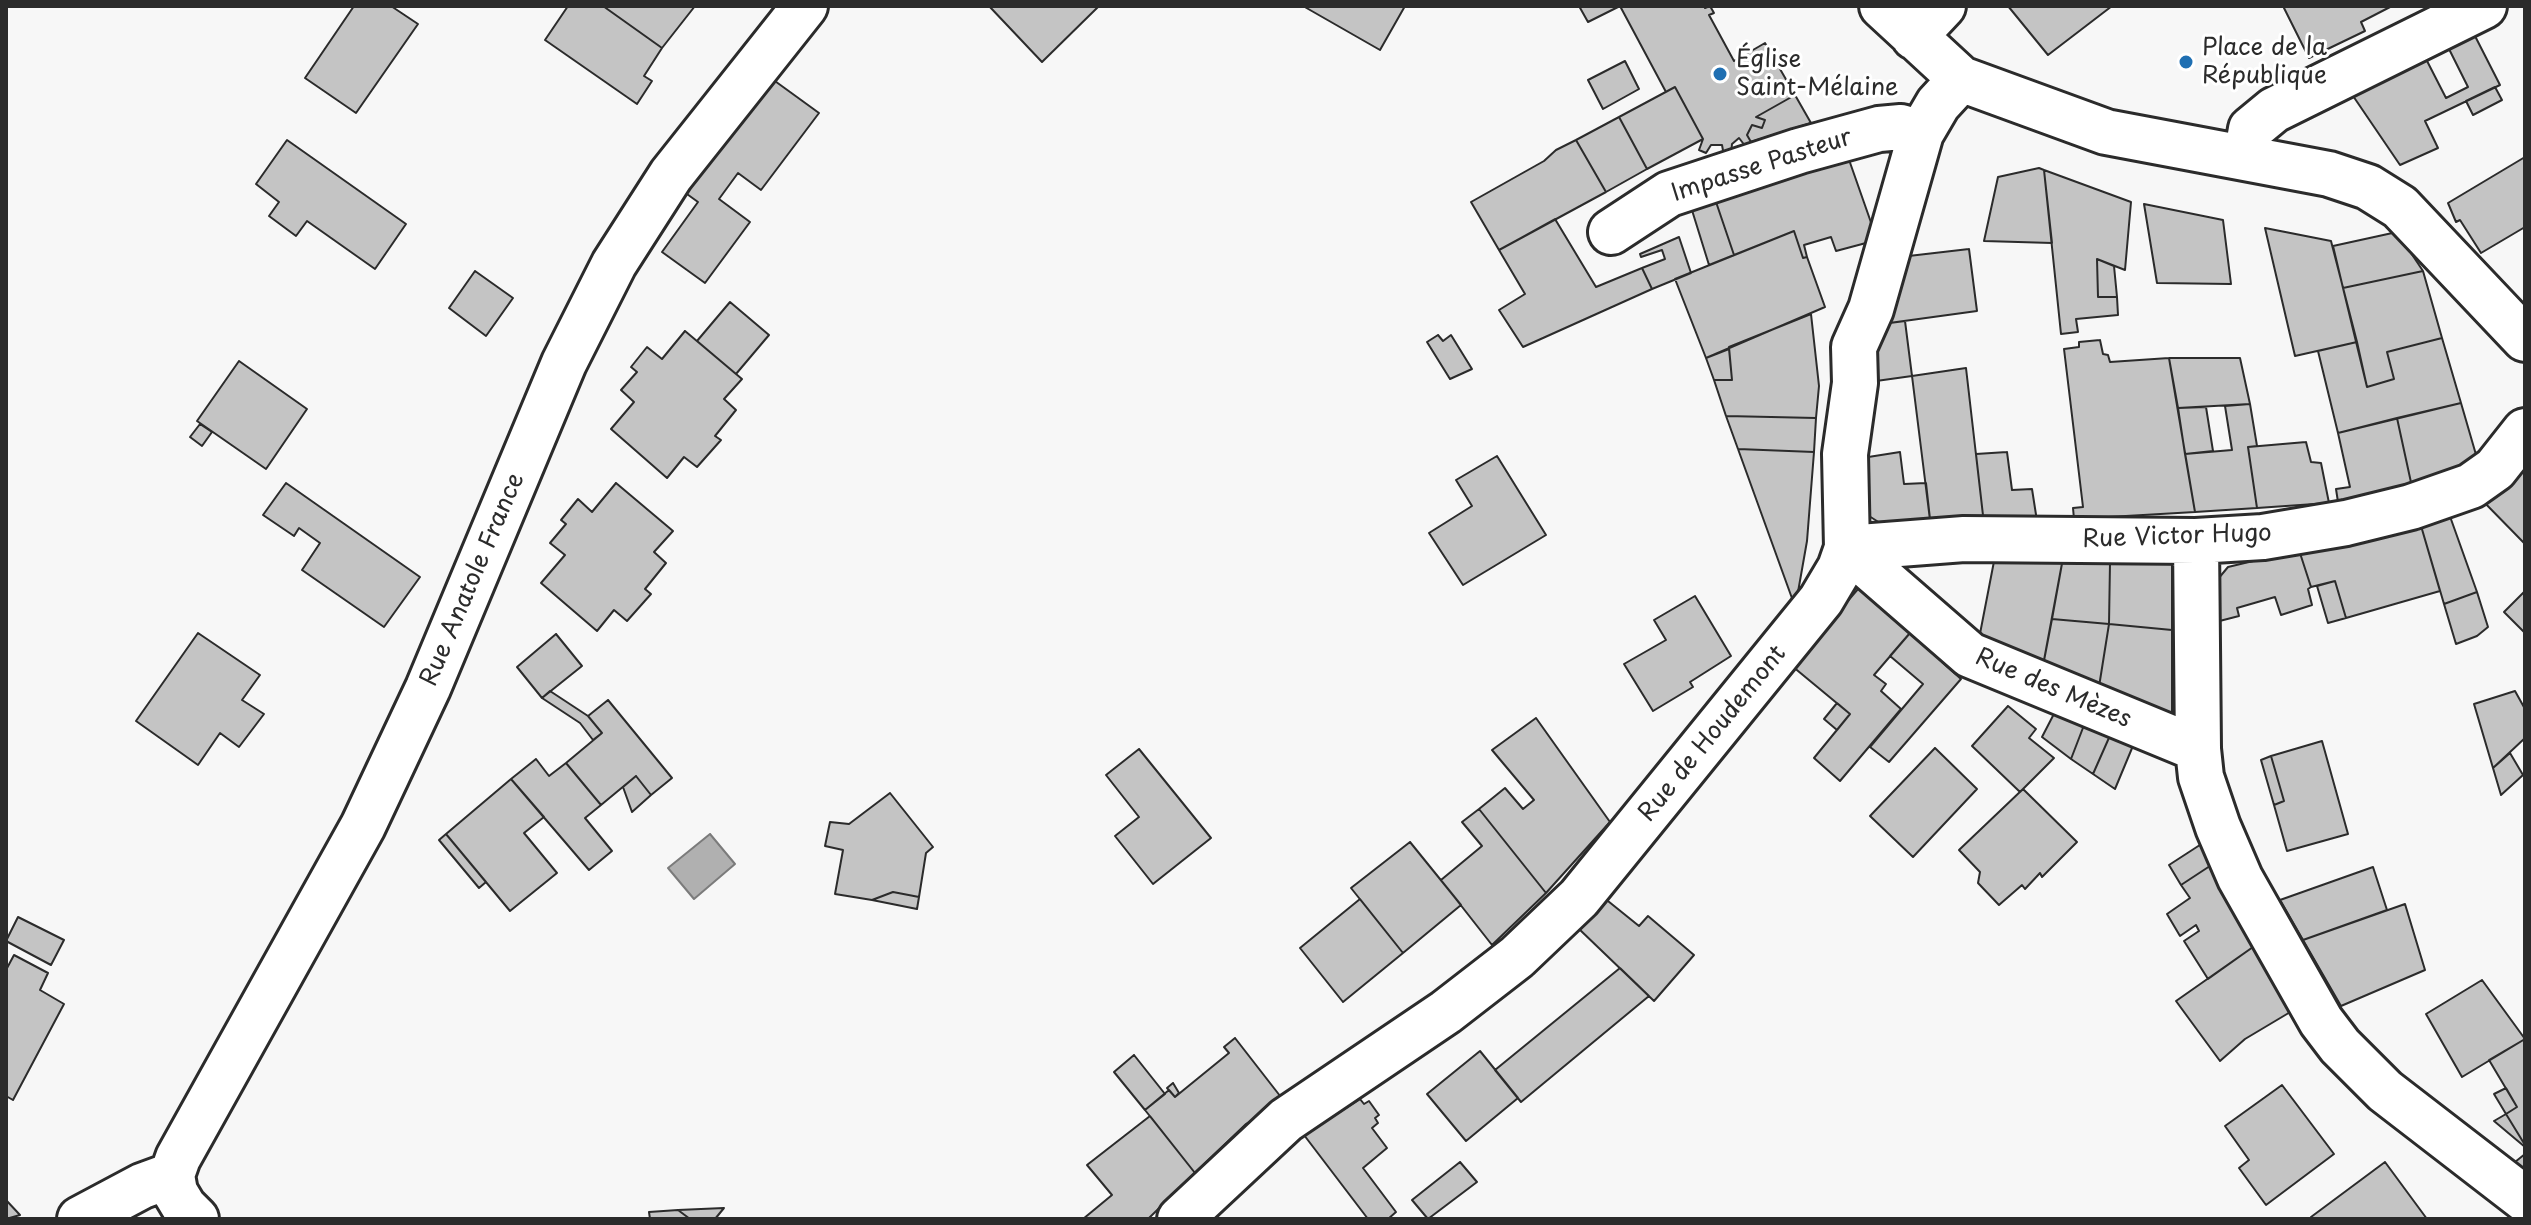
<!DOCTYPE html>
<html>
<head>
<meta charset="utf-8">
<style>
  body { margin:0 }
  #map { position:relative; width:2531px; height:1225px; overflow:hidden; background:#f7f7f7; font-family:"Playpen Sans",sans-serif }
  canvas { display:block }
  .frame { position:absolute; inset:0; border:8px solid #2b2b2b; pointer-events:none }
</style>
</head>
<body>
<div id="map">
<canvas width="2531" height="1225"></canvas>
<div class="frame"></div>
</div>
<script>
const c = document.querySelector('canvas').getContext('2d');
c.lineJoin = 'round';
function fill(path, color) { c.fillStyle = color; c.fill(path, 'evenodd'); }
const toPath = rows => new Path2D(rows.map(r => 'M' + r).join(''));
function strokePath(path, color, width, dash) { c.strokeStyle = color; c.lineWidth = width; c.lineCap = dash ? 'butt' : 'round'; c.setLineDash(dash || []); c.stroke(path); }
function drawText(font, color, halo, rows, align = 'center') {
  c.font = font + ' "Playpen Sans",sans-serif'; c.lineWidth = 6; c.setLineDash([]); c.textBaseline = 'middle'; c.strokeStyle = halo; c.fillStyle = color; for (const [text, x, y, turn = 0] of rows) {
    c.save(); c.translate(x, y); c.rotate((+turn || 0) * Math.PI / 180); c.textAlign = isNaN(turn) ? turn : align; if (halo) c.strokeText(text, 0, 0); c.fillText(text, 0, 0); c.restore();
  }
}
const water = toPath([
  [710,834,735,864,694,899,668,868,710,834]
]);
fill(water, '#b0b0b0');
strokePath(water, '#7b7b7b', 2);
const building = toPath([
  [354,6,391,6,418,24,356,113,305,78,354,6],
  [568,6,603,6,662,48,644,76,652,81,637,104,545,40,568,6],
  [603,6,695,6,662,48,603,6],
  [989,6,1099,6,1042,62,989,6],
  [1303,6,1405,6,1380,50,1303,6],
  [1579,6,1620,6,1588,22,1579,6],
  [1620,6,1704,6,1705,8,1710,6,1714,13,1709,15,1734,61,1765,43,1795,95,1756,117,1765,120,1762,128,1752,125,1747,135,1751,142,1746,147,1739,138,1732,144,1731,154,1724,156,1722,145,1711,145,1706,153,1699,150,1703,139,1675,87,1666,92,1620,6],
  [2008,6,2112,6,2048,55,2008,6],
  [2283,6,2392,6,2361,22,2365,31,2309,58,2283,6],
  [2475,36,2500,85,2425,121,2438,148,2400,165,2349,90,2425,57,2446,98,2468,87,2448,47,2475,36],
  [1625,61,1639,89,1603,109,1588,80,1625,61],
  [768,76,819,113,761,190,738,173,719,199,750,222,705,283,662,252,698,202,680,189,768,76],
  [1675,87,1703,139,1647,169,1619,117,1675,87],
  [2495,87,2502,100,2473,115,2466,101,2495,87],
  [1795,95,1811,123,1751,142,1747,135,1752,125,1762,128,1765,120,1756,117,1795,95],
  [1619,117,1647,169,1606,192,1576,140,1619,117],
  [287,140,406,224,375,269,307,221,296,236,269,216,279,202,256,184,287,140],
  [1576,140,1606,192,1499,250,1471,202,1544,161,1556,150,1576,140],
  [1847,154,1874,231,1866,243,1836,251,1831,237,1804,245,1807,257,1803,258,1794,231,1734,255,1715,199,1847,154],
  [2525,157,2525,227,2481,253,2460,220,2456,222,2448,203,2525,157],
  [2039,168,2044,170,2052,243,1984,241,1998,177,2039,168],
  [2044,170,2131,202,2125,270,2097,259,2098,297,2117,297,2118,315,2076,319,2078,332,2061,334,2044,170],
  [1715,199,1734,255,1709,265,1691,207,1715,199],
  [2144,204,2223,220,2231,284,2157,283,2144,204],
  [1555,219,1596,287,1642,268,1652,289,1523,347,1499,310,1525,294,1499,250,1555,219],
  [2265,228,2331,241,2357,342,2295,356,2265,228],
  [1794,231,1803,258,1807,257,1825,307,1706,358,1675,279,1794,231],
  [2397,232,2423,271,2343,288,2333,246,2397,232],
  [1679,237,1691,273,1652,289,1642,268,1665,259,1662,250,1641,257,1640,254,1679,237],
  [1969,249,1977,311,1882,324,1900,257,1969,249],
  [2097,259,2114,266,2117,297,2098,297,2097,259],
  [475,271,513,298,486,336,449,308,475,271],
  [2423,271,2442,338,2387,352,2394,379,2367,387,2343,288,2423,271],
  [730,302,769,335,736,374,697,341,730,302],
  [1811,314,1819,386,1816,418,1726,416,1714,380,1732,380,1729,347,1811,314],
  [1905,321,1912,376,1869,382,1882,324,1905,321],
  [685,331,742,379,724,399,736,410,715,436,721,440,697,467,684,457,667,478,611,429,634,402,621,390,637,372,631,367,647,347,662,359,685,331],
  [1438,335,1443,341,1451,335,1472,369,1450,379,1427,342,1438,335],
  [2442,338,2461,403,2338,433,2318,351,2357,342,2367,387,2394,379,2387,352,2442,338],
  [2100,340,2103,354,2108,355,2110,362,2169,358,2195,512,2074,519,2073,508,2083,507,2064,349,2079,347,2079,342,2100,340],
  [1729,349,1732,380,1714,380,1706,358,1729,349],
  [2169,358,2240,358,2250,404,2178,408,2169,358],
  [239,361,307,409,266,469,197,421,239,361],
  [1966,368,1984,524,1931,528,1912,376,1966,368],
  [2461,403,2479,465,2412,487,2397,418,2461,403],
  [2250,404,2257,446,2248,447,2257,508,2195,512,2185,454,2232,450,2225,406,2250,404],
  [2206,407,2213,451,2185,454,2178,408,2206,407],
  [1726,416,1816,418,1814,452,1738,449,1726,416],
  [2397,418,2412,487,2361,501,2338,502,2336,489,2350,487,2338,433,2397,418],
  [200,424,212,432,202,446,190,437,200,424],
  [2306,442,2311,462,2321,463,2329,503,2257,508,2248,447,2306,442],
  [1738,449,1814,452,1807,541,1798,592,1793,601,1738,449],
  [1900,452,1904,484,1926,483,1931,528,1891,530,1869,516,1862,458,1900,452],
  [2007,452,2012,490,2032,489,2037,521,1984,524,1976,454,2007,452],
  [1497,456,1546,535,1463,585,1429,533,1472,506,1456,480,1497,456],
  [2525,462,2525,544,2478,496,2525,462],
  [286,483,420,577,384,627,302,570,320,543,299,528,294,536,263,515,286,483],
  [616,483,673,531,654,552,666,563,645,589,651,594,627,621,614,610,597,631,541,583,565,555,550,543,566,524,561,520,578,499,592,512,616,483],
  [2447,508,2477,592,2444,604,2419,519,2447,508],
  [2419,519,2440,591,2346,618,2335,581,2311,587,2299,550,2419,519],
  [2299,550,2311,587,2308,589,2312,605,2281,615,2275,597,2237,608,2239,616,2204,625,2208,591,2228,567,2299,550],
  [1996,551,2063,558,2042,671,1978,644,1996,551],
  [2063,558,2110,563,2109,624,2052,619,2063,558],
  [2110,563,2172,564,2172,630,2109,624,2110,563],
  [2335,581,2346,618,2328,623,2317,586,2335,581],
  [1858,589,1877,591,1916,626,1874,675,1886,684,1881,691,1901,709,1840,781,1814,758,1850,714,1792,666,1858,589],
  [2525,591,2525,633,2504,612,2525,591],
  [2477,592,2488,627,2477,636,2456,644,2444,604,2477,592],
  [1695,596,1731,656,1690,682,1693,687,1653,711,1624,664,1666,640,1654,620,1695,596],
  [2052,619,2109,624,2098,693,2042,671,2052,619],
  [2109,624,2172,630,2172,728,2098,693,2109,624],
  [1916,626,1948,654,1942,662,1961,679,1889,762,1870,747,1923,684,1890,656,1916,626],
  [198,633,260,675,242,700,264,714,239,747,220,733,198,765,136,721,198,633],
  [556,634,582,666,542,698,517,667,556,634],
  [550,691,588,716,602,733,593,740,580,723,542,698,550,691],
  [2515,691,2525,709,2525,738,2493,768,2474,704,2515,691],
  [608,700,672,778,651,795,636,776,601,805,566,763,602,733,588,716,608,700],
  [1837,703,1850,714,1837,730,1824,719,1837,703],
  [2008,706,2036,729,2029,738,2054,758,2020,792,1972,746,2008,706],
  [2057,708,2086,720,2071,759,2042,737,2057,708],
  [1536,718,1610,822,1546,893,1479,809,1505,788,1523,809,1534,800,1492,750,1536,718],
  [2086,720,2112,731,2093,774,2071,759,2086,720],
  [2112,731,2135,741,2115,789,2093,774,2112,731],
  [2322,741,2348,834,2287,851,2274,805,2284,801,2271,756,2322,741],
  [1935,748,1977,789,1913,857,1870,816,1935,748],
  [1139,749,1211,838,1153,884,1115,836,1139,817,1106,775,1139,749],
  [2510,753,2523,775,2501,795,2493,768,2510,753],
  [2271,756,2284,801,2274,805,2261,760,2271,756],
  [536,759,549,776,566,763,601,805,585,818,612,851,589,870,511,779,536,759],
  [636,776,651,795,632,812,623,787,636,776],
  [511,779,544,817,524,833,557,873,510,911,446,834,511,779],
  [2023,789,2077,842,2042,877,2040,873,2025,889,2022,885,1999,905,1978,883,1980,872,1959,850,2023,789],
  [890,793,933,847,926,853,919,897,893,892,872,900,835,894,843,850,825,846,830,822,849,824,890,793],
  [1479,809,1546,893,1492,945,1441,880,1482,846,1462,822,1479,809],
  [446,834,486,882,479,888,439,840,446,834],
  [2206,841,2216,862,2181,885,2169,865,2206,841],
  [1410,842,1461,905,1403,953,1351,888,1410,842],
  [2216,862,2253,947,2208,979,2184,941,2199,931,2196,925,2180,936,2167,914,2190,898,2181,885,2216,862],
  [2373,867,2387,910,2303,940,2280,900,2373,867],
  [893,892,919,897,917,909,872,900,893,892],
  [1603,897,1639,926,1648,916,1694,955,1654,1001,1578,928,1603,897],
  [1360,899,1403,953,1343,1002,1300,948,1360,899],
  [2405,904,2425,970,2341,1006,2303,940,2405,904],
  [18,917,64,940,51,965,6,941,18,917],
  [2253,947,2292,1011,2245,1039,2220,1061,2176,1001,2253,947],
  [14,955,48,973,40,990,64,1004,13,1100,6,1096,6,970,14,955],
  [1620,968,1649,996,1521,1102,1495,1070,1620,968],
  [2482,980,2525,1039,2462,1077,2426,1014,2482,980],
  [1235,1038,1284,1101,1246,1124,1195,1173,1145,1110,1169,1090,1175,1097,1229,1053,1224,1047,1235,1038],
  [2525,1039,2525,1145,2506,1114,2517,1107,2489,1060,2525,1039],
  [1480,1051,1518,1098,1466,1141,1427,1094,1480,1051],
  [1134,1055,1165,1094,1145,1110,1114,1072,1134,1055],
  [1173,1083,1179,1093,1175,1097,1167,1088,1173,1083],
  [2282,1085,2334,1154,2266,1205,2239,1168,2249,1160,2225,1126,2282,1085],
  [2506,1088,2517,1107,2506,1114,2494,1094,2506,1088],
  [1360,1099,1364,1104,1369,1101,1379,1115,1375,1118,1378,1123,1372,1128,1387,1148,1363,1168,1396,1212,1388,1219,1368,1219,1304,1135,1360,1099],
  [2506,1114,2525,1145,2525,1147,2494,1121,2506,1114],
  [1150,1116,1195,1173,1148,1219,1083,1219,1112,1195,1087,1165,1150,1116],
  [2525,1154,2525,1178,2510,1166,2525,1154],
  [1460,1162,1477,1182,1428,1219,1412,1200,1460,1162],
  [2385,1162,2427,1219,2312,1219,2311,1217,2385,1162],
  [6,1200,20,1215,6,1219,6,1200],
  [724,1208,715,1219,690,1219,678,1210,724,1208],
  [678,1210,690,1219,650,1219,649,1212,678,1210]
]);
fill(building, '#c4c4c4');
strokePath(building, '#2b2b2b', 2);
const minor = toPath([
  [1882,6,1961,79,2106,132,2329,174,2368,187,2400,207,2525,339],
  [1914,37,1943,6],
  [2246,158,2251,129,2274,110,2484,6],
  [1611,232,1669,194,1799,151,1879,129,1901,127,1921,133],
  [2196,541,2198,749,2201,777,2218,827,2240,878,2321,1021,2340,1046,2385,1091,2525,1199],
  [1847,548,1964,539,2196,541,2263,537,2346,523,2411,507,2471,486,2495,469,2525,431],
  [1847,548,1970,655,2198,749],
  [80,1219,142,1186,172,1175],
  [196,1219,184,1207,175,1192,172,1175,178,1158,363,826,428,688,564,363,614,264,671,175,805,6],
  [1180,1219,1286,1120,1446,1012,1517,957,1579,898,1821,600,1840,568,1847,548,1845,454,1855,383,1854,347,1871,309,1921,133,1938,104,1961,79]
]);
strokePath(minor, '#2b2b2b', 50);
strokePath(minor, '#fff', 44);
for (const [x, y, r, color] of [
  [2186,62,8,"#1f6fb2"],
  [1720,74,8,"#1f6fb2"]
]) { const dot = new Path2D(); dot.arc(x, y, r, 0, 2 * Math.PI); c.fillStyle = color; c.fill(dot); strokePath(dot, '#fff', 3); }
drawText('24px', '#2b2b2b', '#fff', [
  ["Place de la",2202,48],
  ["République",2202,76],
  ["Église",1736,60],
  ["Saint-Mélaine",1736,88]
], 'left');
drawText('24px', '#2b2b2b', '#fff', [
  ["Impasse Pasteur",1762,166,-18],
  ["Rue Victor Hugo",2177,537,-2],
  ["Rue Anatole France",473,580,-67],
  ["Rue des Mèzes",2053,689,23],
  ["Rue de Houdemont",1713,734,-51]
]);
</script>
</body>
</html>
